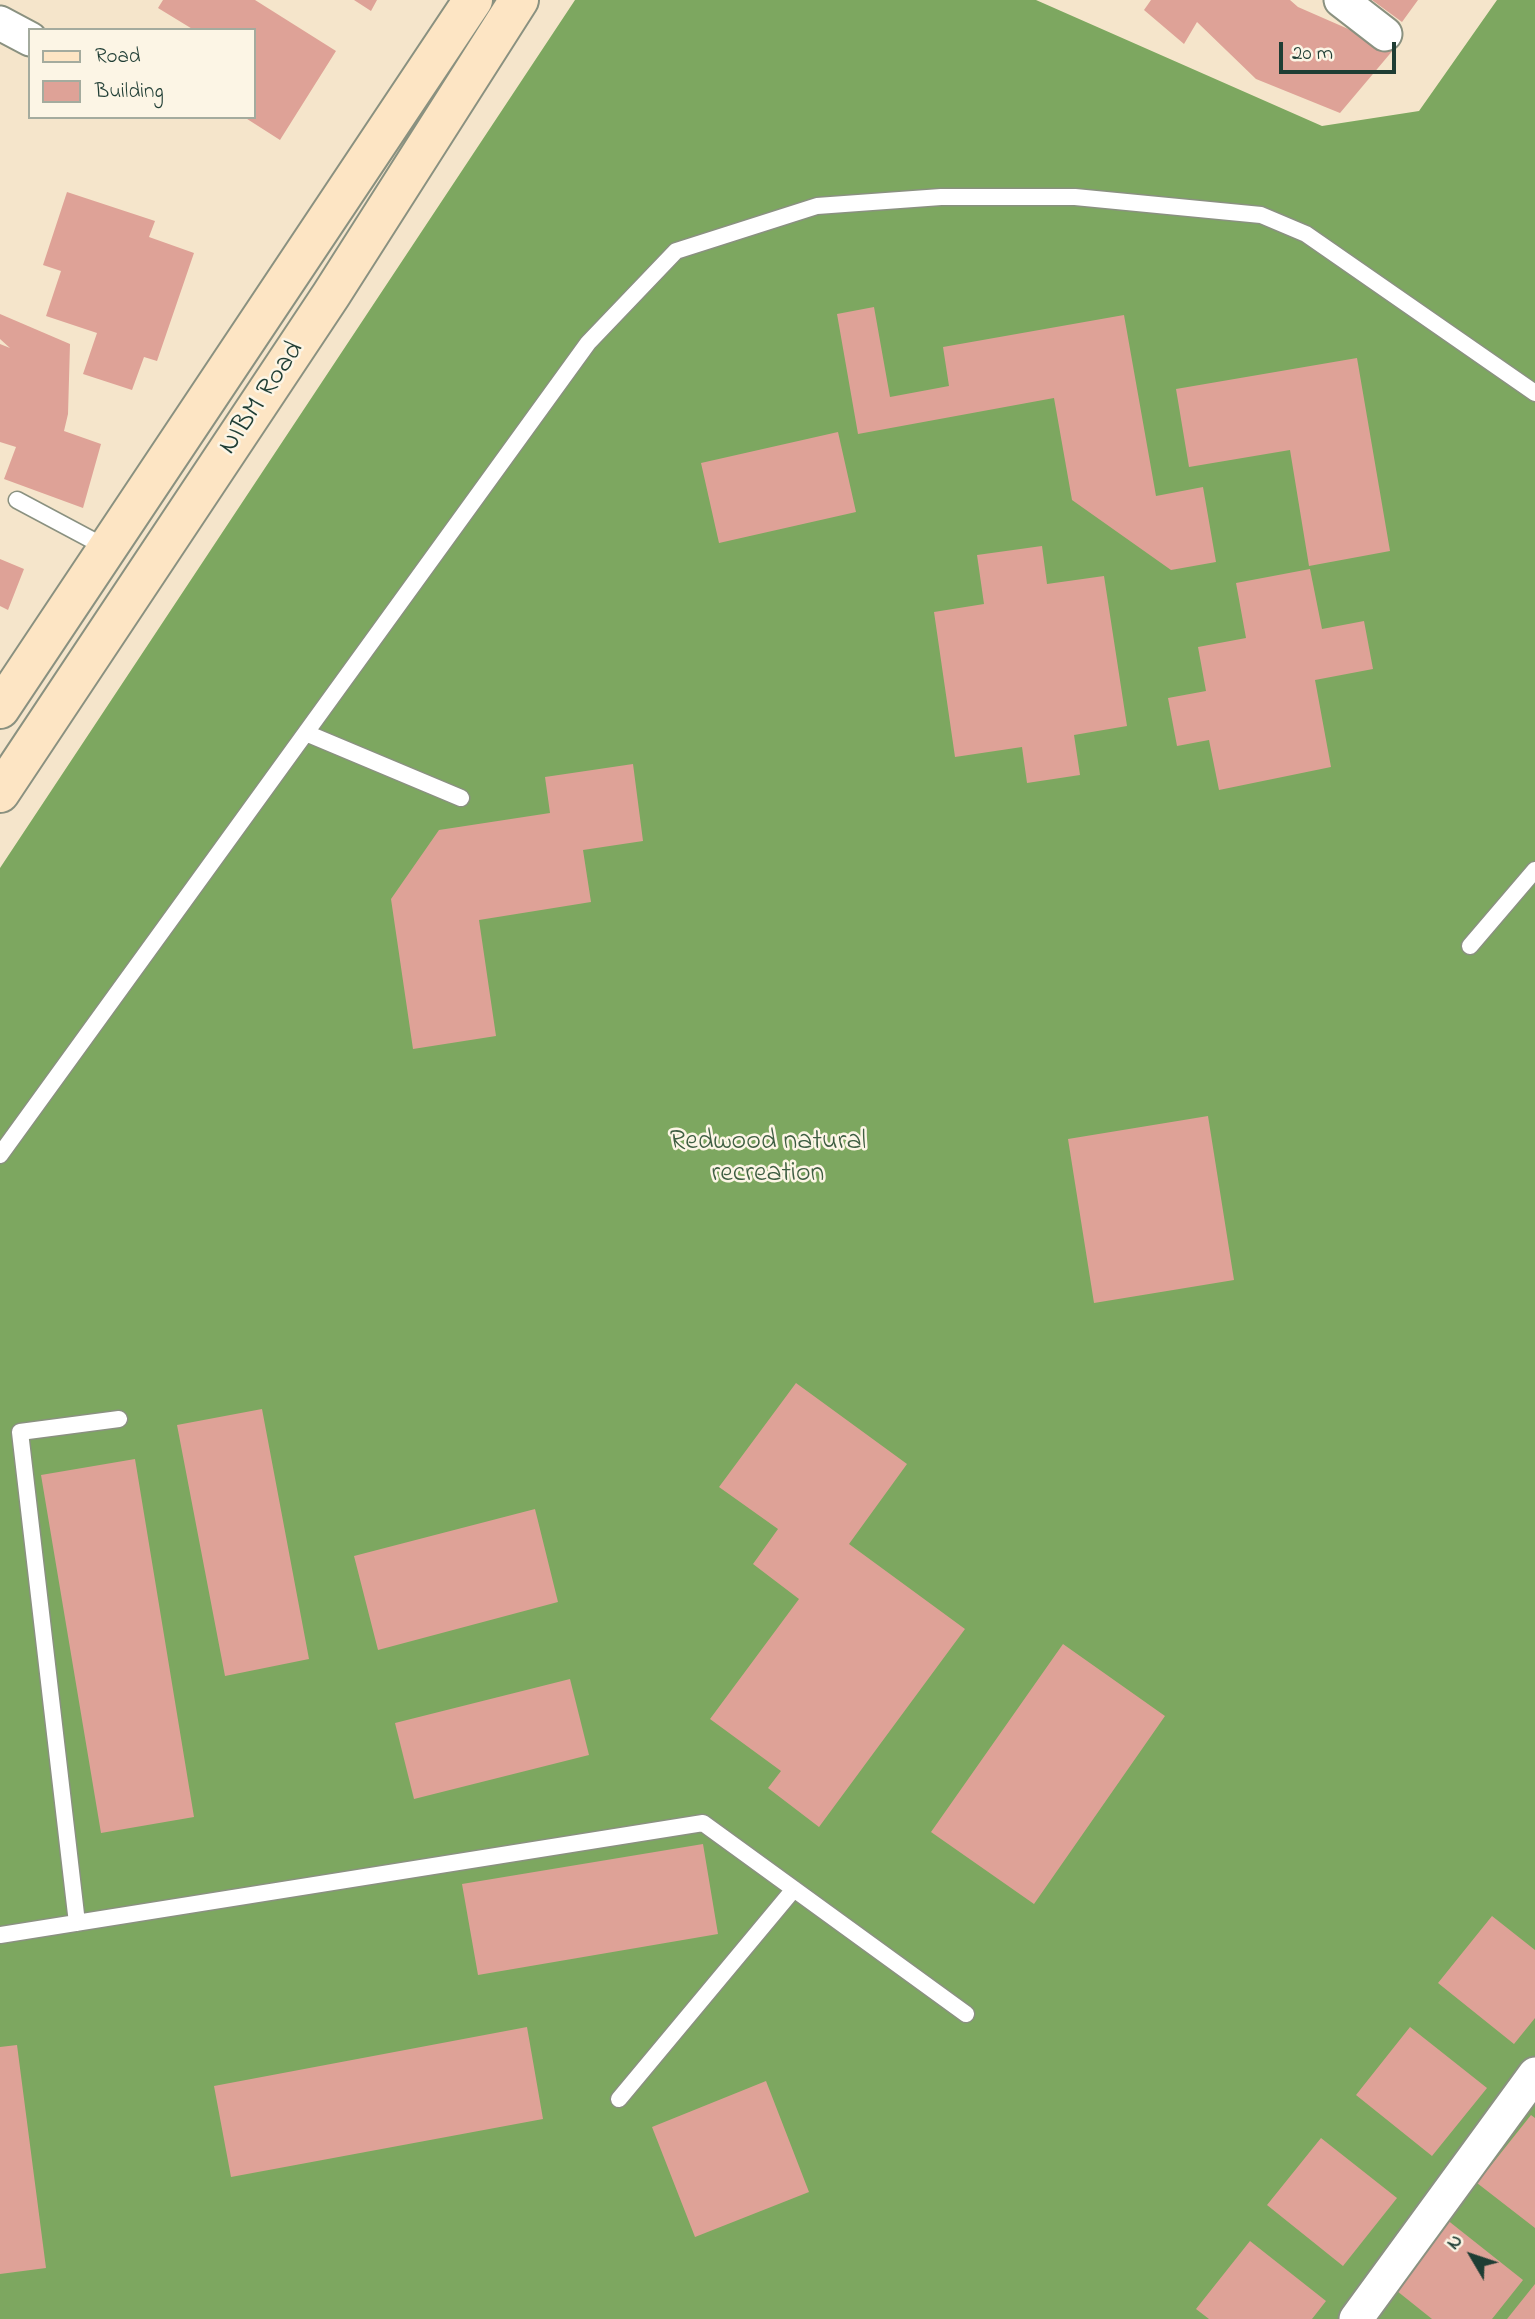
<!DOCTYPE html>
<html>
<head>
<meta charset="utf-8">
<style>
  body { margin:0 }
  #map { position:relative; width:1535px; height:2319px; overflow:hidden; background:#f5e5cb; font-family:"Indie Flower",sans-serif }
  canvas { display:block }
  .legend { position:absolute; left:28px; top:28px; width:228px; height:91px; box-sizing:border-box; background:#fcf5e5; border:2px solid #a4ab9e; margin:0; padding:9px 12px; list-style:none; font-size:21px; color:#1f3d34 }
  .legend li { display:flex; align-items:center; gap:14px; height:35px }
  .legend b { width:35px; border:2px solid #a4ab9e }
  .north { position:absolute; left:1437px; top:2221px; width:70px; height:70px; -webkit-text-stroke:5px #fcf5e5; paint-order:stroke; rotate:309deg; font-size:19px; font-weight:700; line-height:28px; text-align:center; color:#1f3d34 }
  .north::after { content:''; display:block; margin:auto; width:24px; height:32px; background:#1f3d34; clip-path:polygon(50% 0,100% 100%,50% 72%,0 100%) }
  .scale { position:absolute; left:1279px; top:42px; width:117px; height:32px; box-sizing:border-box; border:4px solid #1f3d34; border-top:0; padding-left:9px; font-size:21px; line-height:24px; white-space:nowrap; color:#1f3d34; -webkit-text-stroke:5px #fcf5e5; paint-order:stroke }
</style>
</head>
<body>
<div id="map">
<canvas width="1535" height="2319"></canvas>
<ul class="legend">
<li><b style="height:9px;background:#fde5c4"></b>Road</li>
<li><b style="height:19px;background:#dea297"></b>Building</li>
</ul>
<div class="north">N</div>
<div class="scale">20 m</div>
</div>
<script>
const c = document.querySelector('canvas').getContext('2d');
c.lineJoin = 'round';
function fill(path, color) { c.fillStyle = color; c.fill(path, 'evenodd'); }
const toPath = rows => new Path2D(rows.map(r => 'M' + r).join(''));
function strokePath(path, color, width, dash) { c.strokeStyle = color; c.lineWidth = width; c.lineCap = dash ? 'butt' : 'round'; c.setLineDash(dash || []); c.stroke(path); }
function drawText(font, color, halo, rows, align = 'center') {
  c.font = font + ' "Indie Flower",sans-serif'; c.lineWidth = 5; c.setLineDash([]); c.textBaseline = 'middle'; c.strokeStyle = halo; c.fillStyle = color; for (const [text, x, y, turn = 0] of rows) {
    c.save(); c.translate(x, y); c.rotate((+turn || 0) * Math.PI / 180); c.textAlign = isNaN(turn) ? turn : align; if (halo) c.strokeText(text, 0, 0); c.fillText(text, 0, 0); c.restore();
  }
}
fill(toPath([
  [575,0,1036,0,1322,126,1419,111,1497,0,1535,0,1535,2319,0,2319,0,868]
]), '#7da760');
fill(toPath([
  [163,0,255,0,336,51,280,140,244,117,254,117,254,30,194,30,158,8],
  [354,0,377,0,371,11],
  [1151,0,1290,0,1298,7,1394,49,1340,113,1256,79,1197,22,1184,44,1144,10],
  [1372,0,1418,0,1402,22],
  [67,192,155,221,149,237,194,253,157,361,144,357,132,390,83,374,97,333,46,316,61,271,43,265],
  [874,307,890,397,949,386,943,347,1124,315,1156,496,1203,487,1216,562,1171,570,1072,500,1054,398,858,434,837,314],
  [0,314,70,344,68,414,64,431,101,444,83,508,4,479,16,447,0,442,0,344,10,348,0,339],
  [1357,358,1390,551,1309,566,1290,450,1189,467,1176,389],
  [838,432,856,512,719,543,701,463],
  [1042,546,1047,584,1104,576,1127,726,1074,735,1080,775,1027,783,1022,747,955,757,934,612,984,604,977,555],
  [0,559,24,569,8,610,0,606],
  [1310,569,1322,629,1364,621,1373,669,1315,680,1331,767,1219,790,1209,740,1177,746,1168,698,1206,691,1198,647,1246,638,1236,583],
  [633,764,643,841,583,850,591,902,479,920,496,1036,413,1049,391,899,439,830,550,813,545,777],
  [1208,1116,1234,1280,1094,1303,1068,1139],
  [796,1383,907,1464,849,1544,965,1629,819,1827,768,1788,781,1771,710,1719,799,1599,753,1564,778,1529,719,1487],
  [262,1409,309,1659,225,1676,177,1425],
  [135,1459,194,1817,101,1833,41,1475],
  [535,1509,558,1602,378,1650,354,1556],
  [1063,1644,1165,1716,1034,1904,931,1832],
  [570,1679,589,1755,414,1799,395,1723],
  [703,1844,718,1934,478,1975,462,1884],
  [1492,1916,1535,1950,1535,2018,1514,2044,1438,1983],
  [527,2027,543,2119,231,2177,214,2086],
  [1410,2027,1487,2088,1432,2156,1356,2095],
  [17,2045,46,2268,0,2274,0,2047],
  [766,2081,809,2192,695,2237,652,2127],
  [1531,2115,1535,2118,1535,2228,1477,2183],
  [1321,2138,1397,2198,1343,2266,1267,2205],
  [1446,2219,1523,2280,1492,2319,1432,2319,1392,2287],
  [1250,2241,1326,2301,1312,2319,1209,2319,1196,2309],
  [1535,2284,1535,2319,1507,2319]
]), '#dea297');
const lane = toPath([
  [17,500,107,548],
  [306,733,461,798],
  [1470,946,1535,870],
  [0,1155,588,343,676,251,817,206,941,197,1075,197,1261,215,1306,234,1535,393],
  [77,1923,20,1432,119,1419],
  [0,1935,703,1823,966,2014],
  [619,2099,794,1889]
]);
const street = toPath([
  [1341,0,1385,34],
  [0,23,30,39],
  [1356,2319,1535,2074]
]);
const secondary = toPath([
  [0,709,473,0],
  [0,793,331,295,519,0]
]);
strokePath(lane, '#8a9180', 19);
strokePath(street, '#8a9180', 37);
strokePath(secondary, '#8a9180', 42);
strokePath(lane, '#fff', 16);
strokePath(street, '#fff', 33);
strokePath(secondary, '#fde5c4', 38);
drawText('28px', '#1f3d34', '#fcf5e5', [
  ["NIBM Road",263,399,-56]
]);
drawText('28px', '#3e5e42', '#fcf5e5', [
  ["Redwood natural",768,1143],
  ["recreation",768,1175]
]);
</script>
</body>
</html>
